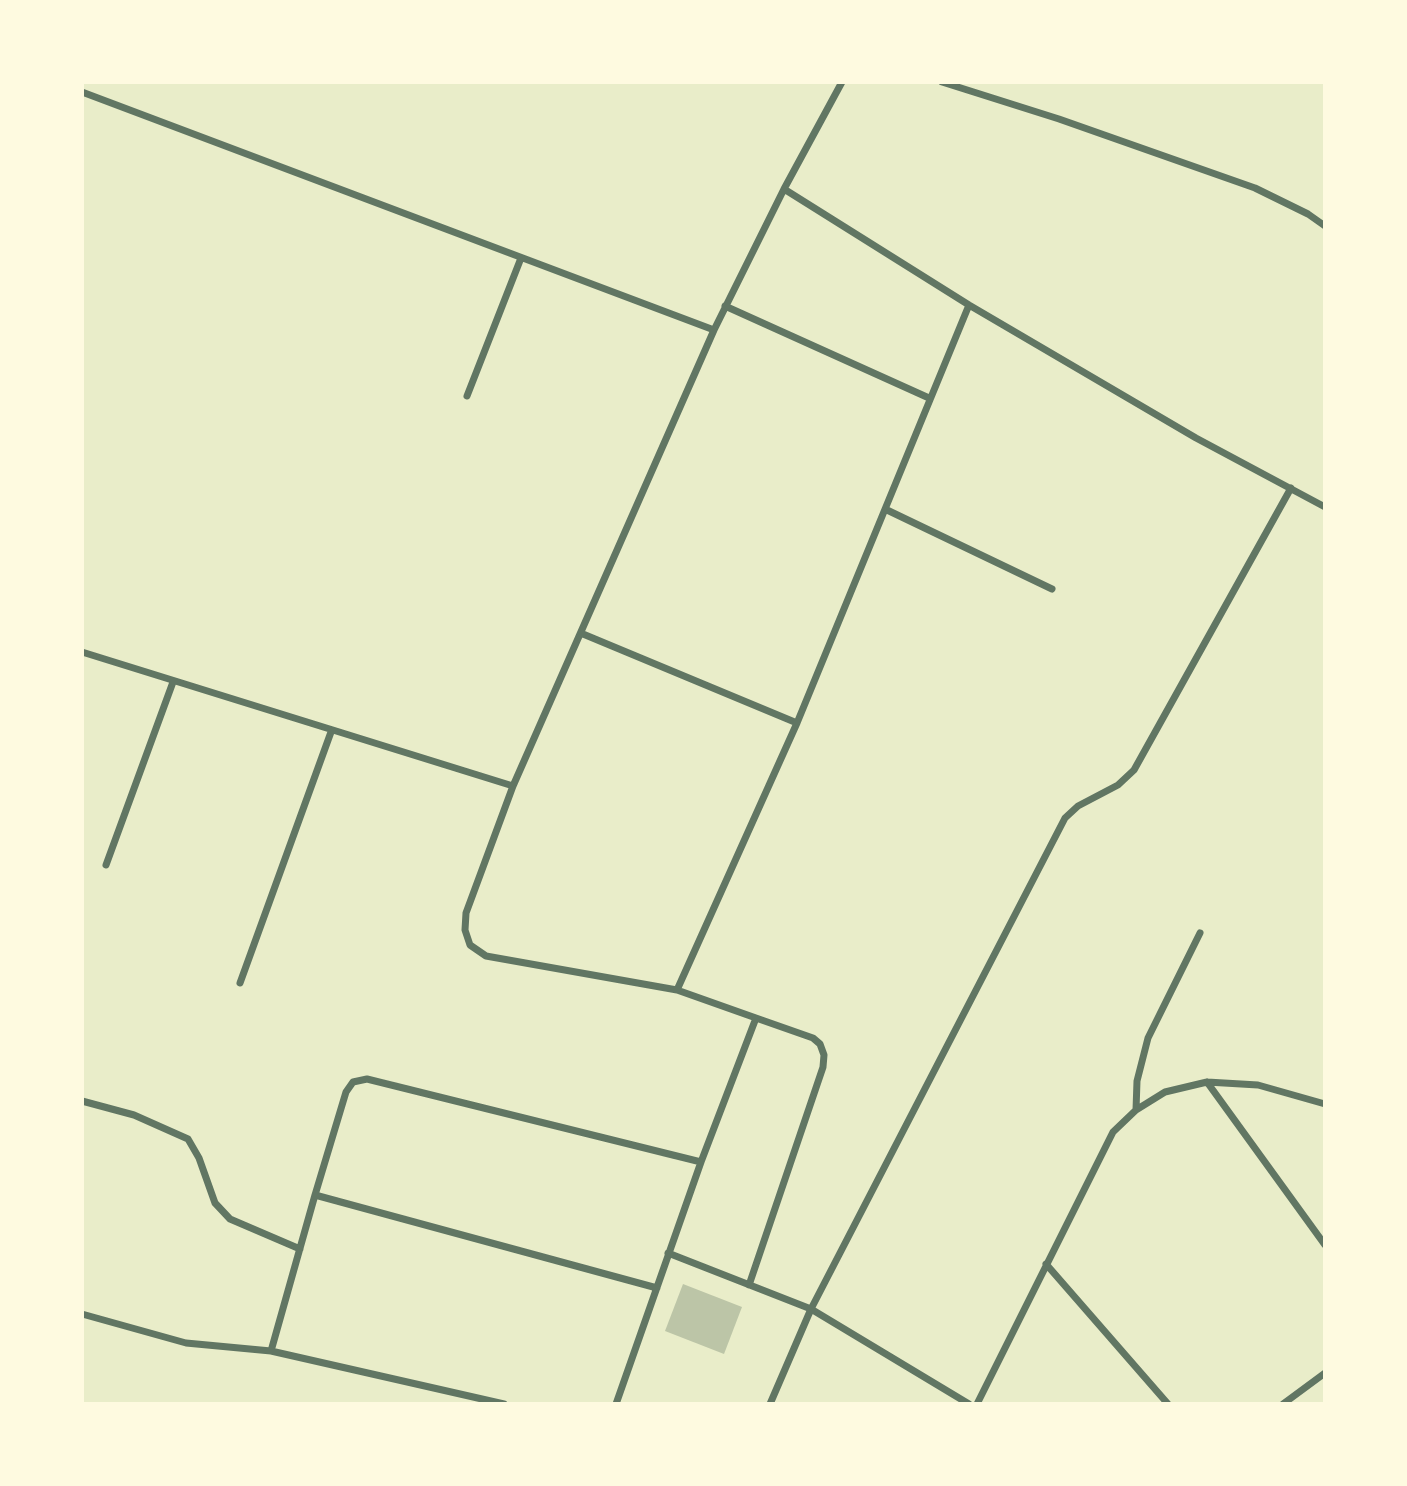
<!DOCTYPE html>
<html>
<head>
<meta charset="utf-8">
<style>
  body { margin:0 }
  #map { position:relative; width:1407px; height:1486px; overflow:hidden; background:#e9edc9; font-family:"Roboto Condensed",sans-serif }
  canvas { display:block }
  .frame { position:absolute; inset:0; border:84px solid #fefae0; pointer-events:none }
</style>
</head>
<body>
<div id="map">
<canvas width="1407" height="1486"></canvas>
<div class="frame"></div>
</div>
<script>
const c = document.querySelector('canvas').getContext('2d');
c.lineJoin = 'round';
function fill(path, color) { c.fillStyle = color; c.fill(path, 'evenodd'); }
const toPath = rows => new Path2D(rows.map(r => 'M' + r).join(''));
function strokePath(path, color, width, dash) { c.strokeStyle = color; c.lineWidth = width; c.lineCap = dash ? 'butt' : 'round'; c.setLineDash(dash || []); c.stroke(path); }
fill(toPath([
  [683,1284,742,1307,724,1354,665,1331]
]), '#bcc5a7');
strokePath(toPath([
  [942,82,1059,119,1255,188,1308,214,1325,226],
  [82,92,714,330],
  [784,189,842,82],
  [725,306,929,398],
  [467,396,521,258],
  [887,510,1052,589],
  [583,634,797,723],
  [82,652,513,786],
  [106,865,173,682],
  [240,983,331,732],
  [677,990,797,723,969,305],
  [1207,1082,1325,1245],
  [82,1101,134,1115,188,1139,199,1158,215,1203,230,1219,300,1249],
  [1136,1110,1137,1081,1148,1038,1200,933],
  [315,1195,346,1092,353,1082,367,1079,701,1162],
  [668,1253,811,1309,770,1404],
  [1046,1264,1168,1404],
  [749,1285,823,1067,824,1055,820,1044,813,1038,756,1018],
  [82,1314,186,1343,271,1351,504,1404],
  [271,1351,315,1195,657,1288],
  [616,1404,701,1162,756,1018,677,990,486,956,470,945,465,930,466,913,513,786,714,330,784,189,969,305,1196,438,1325,507],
  [969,1404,811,1309,1065,818,1078,806,1118,785,1134,770,1291,488],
  [977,1404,1113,1132,1136,1110,1165,1092,1207,1082,1258,1085,1325,1104],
  [1283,1404,1325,1373]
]), '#617663', 7);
</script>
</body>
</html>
